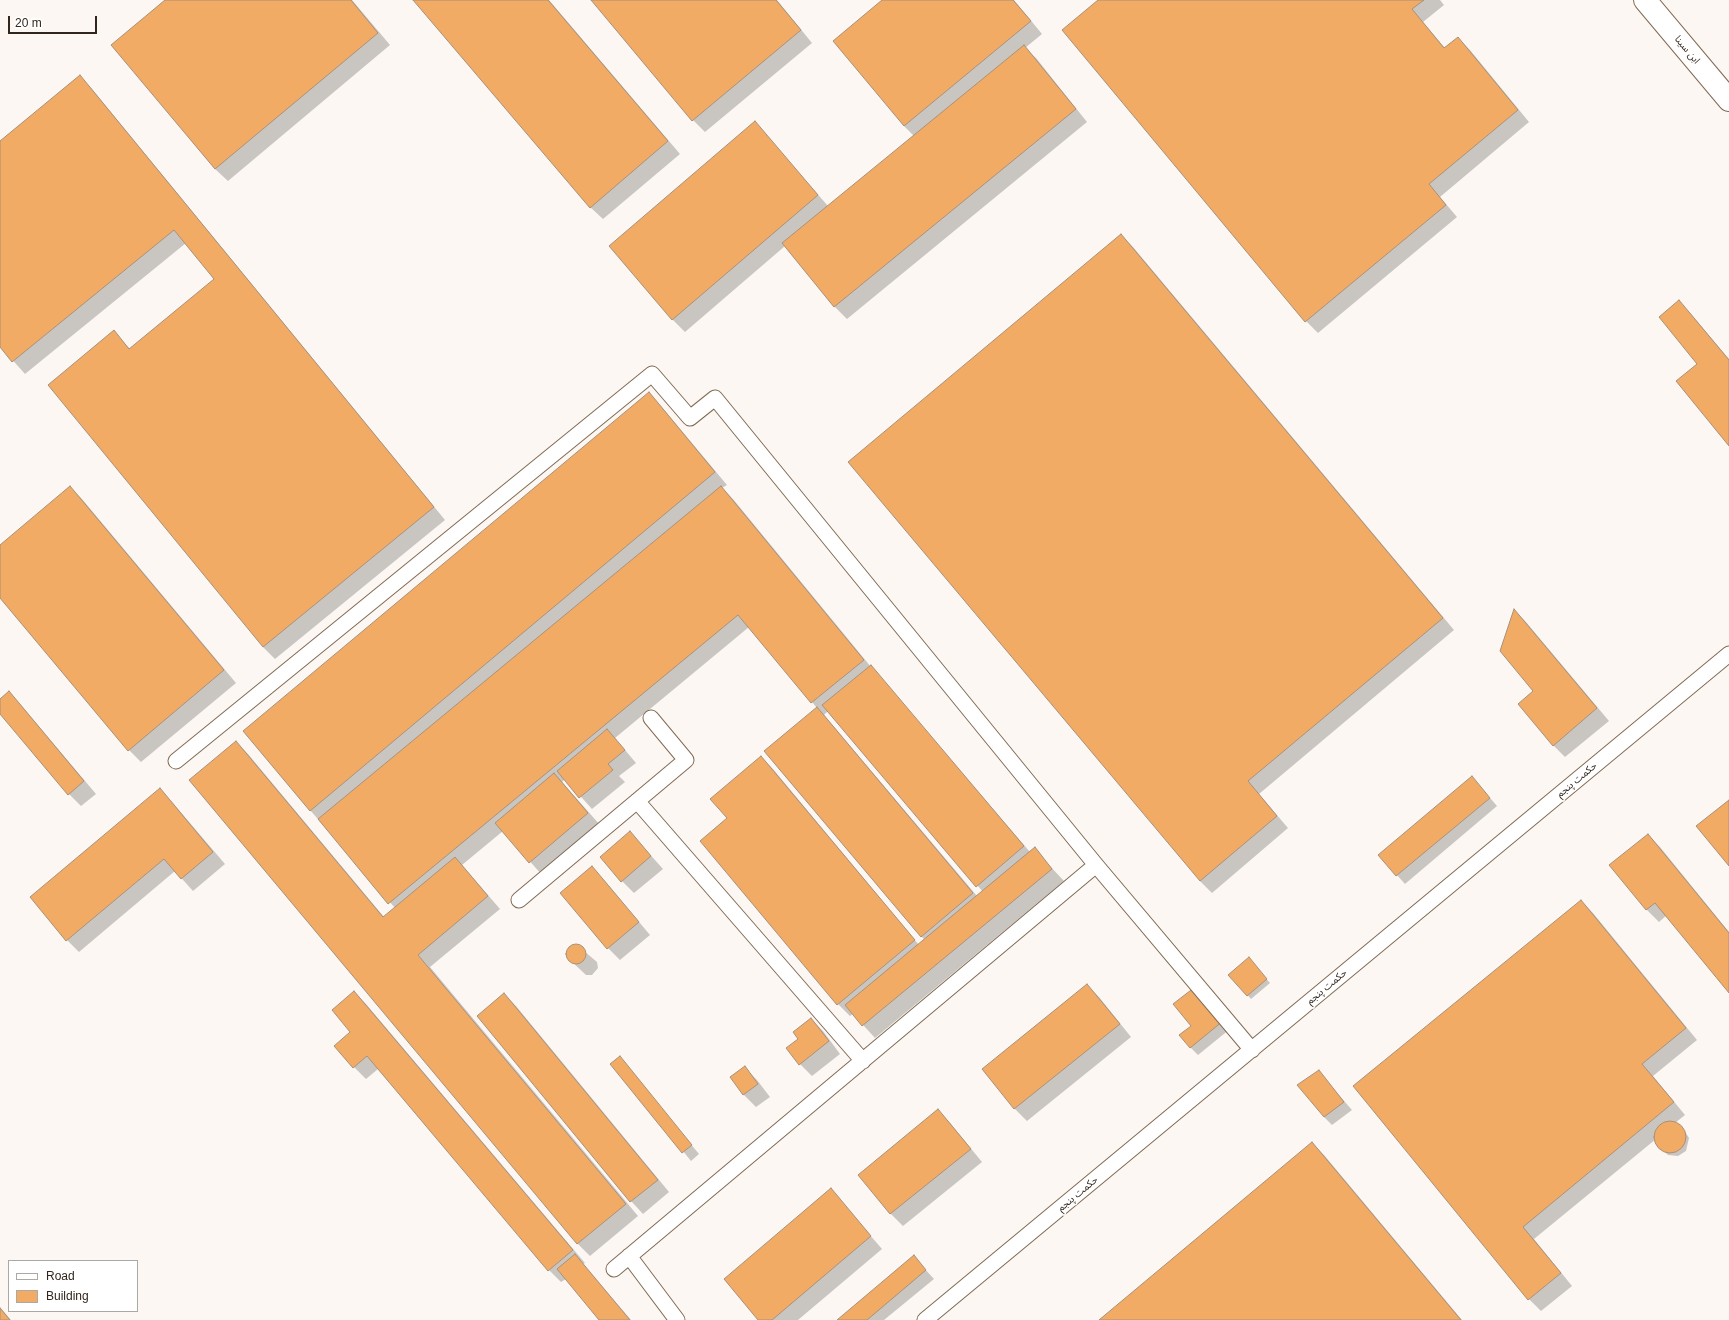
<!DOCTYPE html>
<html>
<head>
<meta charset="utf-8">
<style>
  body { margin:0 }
  #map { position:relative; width:1729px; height:1320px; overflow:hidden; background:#fcf7f2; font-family:Arial,sans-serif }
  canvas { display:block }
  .legend { position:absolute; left:8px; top:1260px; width:130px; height:52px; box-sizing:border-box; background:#fff; border:1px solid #aca8a5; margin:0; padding:5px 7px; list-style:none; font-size:12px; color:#30261d }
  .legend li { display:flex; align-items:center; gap:8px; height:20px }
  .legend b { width:20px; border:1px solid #aca8a5 }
  .scale { position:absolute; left:8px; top:16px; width:89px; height:18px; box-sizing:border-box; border:2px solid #30261d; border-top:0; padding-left:5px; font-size:12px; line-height:14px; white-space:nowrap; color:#30261d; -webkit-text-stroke:3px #fff; paint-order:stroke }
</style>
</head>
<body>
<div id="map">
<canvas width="1729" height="1320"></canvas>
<ul class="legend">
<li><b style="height:5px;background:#fff"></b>Road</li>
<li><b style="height:11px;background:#f1ab65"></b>Building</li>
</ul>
<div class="scale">20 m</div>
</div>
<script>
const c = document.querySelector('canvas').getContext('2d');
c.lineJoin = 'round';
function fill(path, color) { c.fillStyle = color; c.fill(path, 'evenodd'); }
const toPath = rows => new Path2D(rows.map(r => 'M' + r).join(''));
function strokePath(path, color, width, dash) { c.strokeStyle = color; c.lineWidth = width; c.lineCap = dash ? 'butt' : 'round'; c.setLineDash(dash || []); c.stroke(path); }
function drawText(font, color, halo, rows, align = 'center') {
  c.font = font + ' Arial,"Noto Sans Arabic",sans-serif'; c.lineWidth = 3; c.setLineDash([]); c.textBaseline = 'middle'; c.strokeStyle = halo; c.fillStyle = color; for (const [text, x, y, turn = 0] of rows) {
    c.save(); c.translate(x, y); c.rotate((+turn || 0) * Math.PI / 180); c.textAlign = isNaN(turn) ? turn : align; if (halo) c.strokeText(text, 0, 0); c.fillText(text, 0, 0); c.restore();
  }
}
fill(toPath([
  [167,0,352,0,390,45,228,181,215,169,113,46],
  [414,0,549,0,680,154,603,219,590,207],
  [593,0,777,0,812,43,705,132,693,120],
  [883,0,1014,0,1042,34,1025,48,1036,58,1087,122,847,319,835,307,785,246,685,332,673,320,610,246,755,123,828,206,914,136,904,126],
  [1099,0,1440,0,1444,5,1423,22,1445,48,1458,38,1470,50,1529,122,1440,197,1457,217,1318,333,1306,321],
  [80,77,92,89,445,520,275,659,263,647,114,332,130,349,215,279,186,243,25,374,0,346,0,142],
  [1121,235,1133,247,1454,630,1259,794,1288,828,1212,893,1200,881],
  [1679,302,1691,314,1729,359,1729,444],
  [649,394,661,406,727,485,722,488,733,499,871,667,1030,852,1034,849,1064,881,875,1038,853,1014,850,1016,838,1004,728,818,761,757,773,769,919,945,925,940,921,936,817,708,749,627,615,738,636,763,619,776,625,782,592,809,565,779,562,782,600,825,542,875,503,831,462,865,500,909,430,967,638,1216,590,1256,578,1244,190,781,236,742,248,754,384,917,395,908,310,810],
  [828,711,983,892,977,896,824,715],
  [70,487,82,499,236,683,141,762,129,750,0,596,0,546],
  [1514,610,1526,622,1609,721,1565,757,1553,745,1534,691],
  [9,693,21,705,96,794,81,806,69,794,0,713,0,700],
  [1472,777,1497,806,1405,884,1379,855],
  [160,790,172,802,225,864,193,891,175,871,79,952,67,940],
  [630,832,663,869,634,893,622,881],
  [1648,835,1660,847,1729,932,1729,991,1667,915,1659,922,1647,910,1610,865],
  [604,880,650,935,620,960,608,948],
  [1581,901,1593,913,1697,1040,1653,1076,1685,1115,1675,1123,1684,1130,1689,1138,1686,1151,1678,1156,1668,1155,1656,1144,1656,1139,1534,1239,1572,1286,1541,1311,1529,1299,1355,1086],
  [577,945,597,962,598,968,592,975,586,975,569,959,568,950,572,946],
  [1252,962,1270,983,1251,999,1230,975],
  [1087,985,1099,997,1131,1037,1027,1121,1015,1109,983,1069],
  [1194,988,1230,1029,1198,1055,1190,1047],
  [354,992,366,1004,585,1263,583,1264,631,1320,600,1320,566,1279,561,1282,549,1270,378,1069,366,1079,354,1067,352,1032],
  [504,994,516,1006,669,1192,643,1214,631,1201,478,1016],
  [811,1019,823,1031,840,1054,812,1076,800,1064,799,1039],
  [620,1058,699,1154,691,1161,612,1064],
  [745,1068,757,1080,770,1097,756,1107,744,1095,732,1077],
  [1318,1071,1352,1110,1332,1125,1324,1117],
  [938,1111,950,1123,982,1162,903,1226,891,1214,859,1175],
  [1312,1143,1324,1155,1462,1320,1101,1320],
  [831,1190,882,1249,798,1320,760,1320],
  [914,1257,934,1279,884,1320,839,1320],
  [0,1307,11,1320,0,1320]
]), '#0003');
const building = toPath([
  [165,0,351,0,378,33,215,169,111,45,165,0],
  [413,0,548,0,668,141,590,208,413,0],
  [591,0,776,0,801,30,692,121,591,0],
  [882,0,1013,0,1031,21,904,126,833,41,882,0],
  [1098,0,1424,0,1412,9,1444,48,1458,37,1518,110,1429,184,1446,205,1305,322,1062,30,1098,0],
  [1024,45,1076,109,834,307,782,243,1024,45],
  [80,75,434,507,263,647,48,385,114,330,129,349,214,279,174,230,12,362,0,347,0,141,80,75],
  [755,121,818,195,672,320,609,246,755,121],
  [1121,234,1443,618,1248,781,1277,816,1200,881,848,462,1121,234],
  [1679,300,1729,360,1729,446,1676,381,1697,364,1659,317,1679,300],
  [649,392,715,472,310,811,243,731,649,392],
  [70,486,224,670,128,751,0,598,0,545,70,486],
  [721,486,864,660,811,703,738,615,388,904,318,819,721,486],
  [1514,609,1597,708,1553,746,1518,704,1533,691,1500,651,1514,609],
  [871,665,1024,846,976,887,822,705,871,665],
  [9,691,84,781,68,795,0,714,0,699,9,691],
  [817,707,973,893,921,937,764,751,817,707],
  [607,729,625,750,608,764,613,770,579,798,557,771,607,729],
  [236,741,383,917,455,857,488,896,418,955,626,1204,577,1244,189,780,236,741],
  [761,756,915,940,837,1005,700,841,727,818,710,799,761,756],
  [554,773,588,813,529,863,495,823,554,773],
  [1472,776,1490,798,1396,876,1378,855,1472,776],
  [160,788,213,852,181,879,164,859,66,941,30,897,160,788],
  [1729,800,1729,866,1696,826,1729,800],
  [630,831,651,856,621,882,600,857,630,831],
  [1648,834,1729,933,1729,993,1655,903,1646,910,1609,865,1648,834],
  [1035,847,1052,869,862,1026,845,1005,1035,847],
  [592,866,639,922,607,949,560,893,592,866],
  [1581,900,1686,1028,1642,1064,1674,1102,1523,1227,1561,1273,1528,1300,1353,1086,1581,900],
  '566 954a10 10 0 1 1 20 0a10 10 0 1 1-20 0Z',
  [1249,957,1267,979,1247,996,1228,975,1249,957],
  [1087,984,1120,1024,1014,1109,982,1069,1087,984],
  [1195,987,1223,1021,1190,1048,1179,1035,1191,1026,1173,1004,1195,987],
  [354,991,573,1250,548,1271,367,1056,353,1068,334,1046,350,1032,332,1010,354,991],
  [504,993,658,1180,630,1202,477,1016,504,993],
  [811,1018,829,1041,799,1065,786,1048,798,1039,793,1032,811,1018],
  [620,1056,692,1145,682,1153,610,1064,620,1056],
  [745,1066,758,1084,743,1095,730,1077,745,1066],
  [1319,1070,1344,1102,1324,1117,1297,1085,1319,1070],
  [938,1109,971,1149,890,1214,858,1175,938,1109],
  '1654 1137a16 16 0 1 1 32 0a16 16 0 1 1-32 0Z',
  [1312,1142,1461,1320,1099,1320,1312,1142],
  [831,1188,871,1236,772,1320,758,1320,724,1279,831,1188],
  [575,1254,630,1320,599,1320,557,1269,575,1254],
  [914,1255,926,1270,867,1320,837,1320,914,1255],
  [0,1308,10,1320,0,1320,0,1308]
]);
fill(building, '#f1ab65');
strokePath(building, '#a99079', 1);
const lane = toPath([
  [176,761,652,374,690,418,715,398,1096,865,1252,1050],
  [637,801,863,1061],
  [519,900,686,760,651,718],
  [629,1256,677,1320],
  [614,1269,1096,865],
  [925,1320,1729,654]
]);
const secondary = toPath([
  [1645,0,1729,100]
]);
strokePath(lane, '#826b55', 17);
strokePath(secondary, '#826b55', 24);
strokePath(lane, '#fff', 15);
strokePath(secondary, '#fff', 22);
drawText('10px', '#30261d', '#fff', [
  ["ابن سینا",1687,50,50],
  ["حکمت پنجم",1577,780,-40],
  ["حکمت پنجم",1327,987,-40],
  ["حکمت پنجم",1078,1194,-40]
]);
</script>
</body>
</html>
